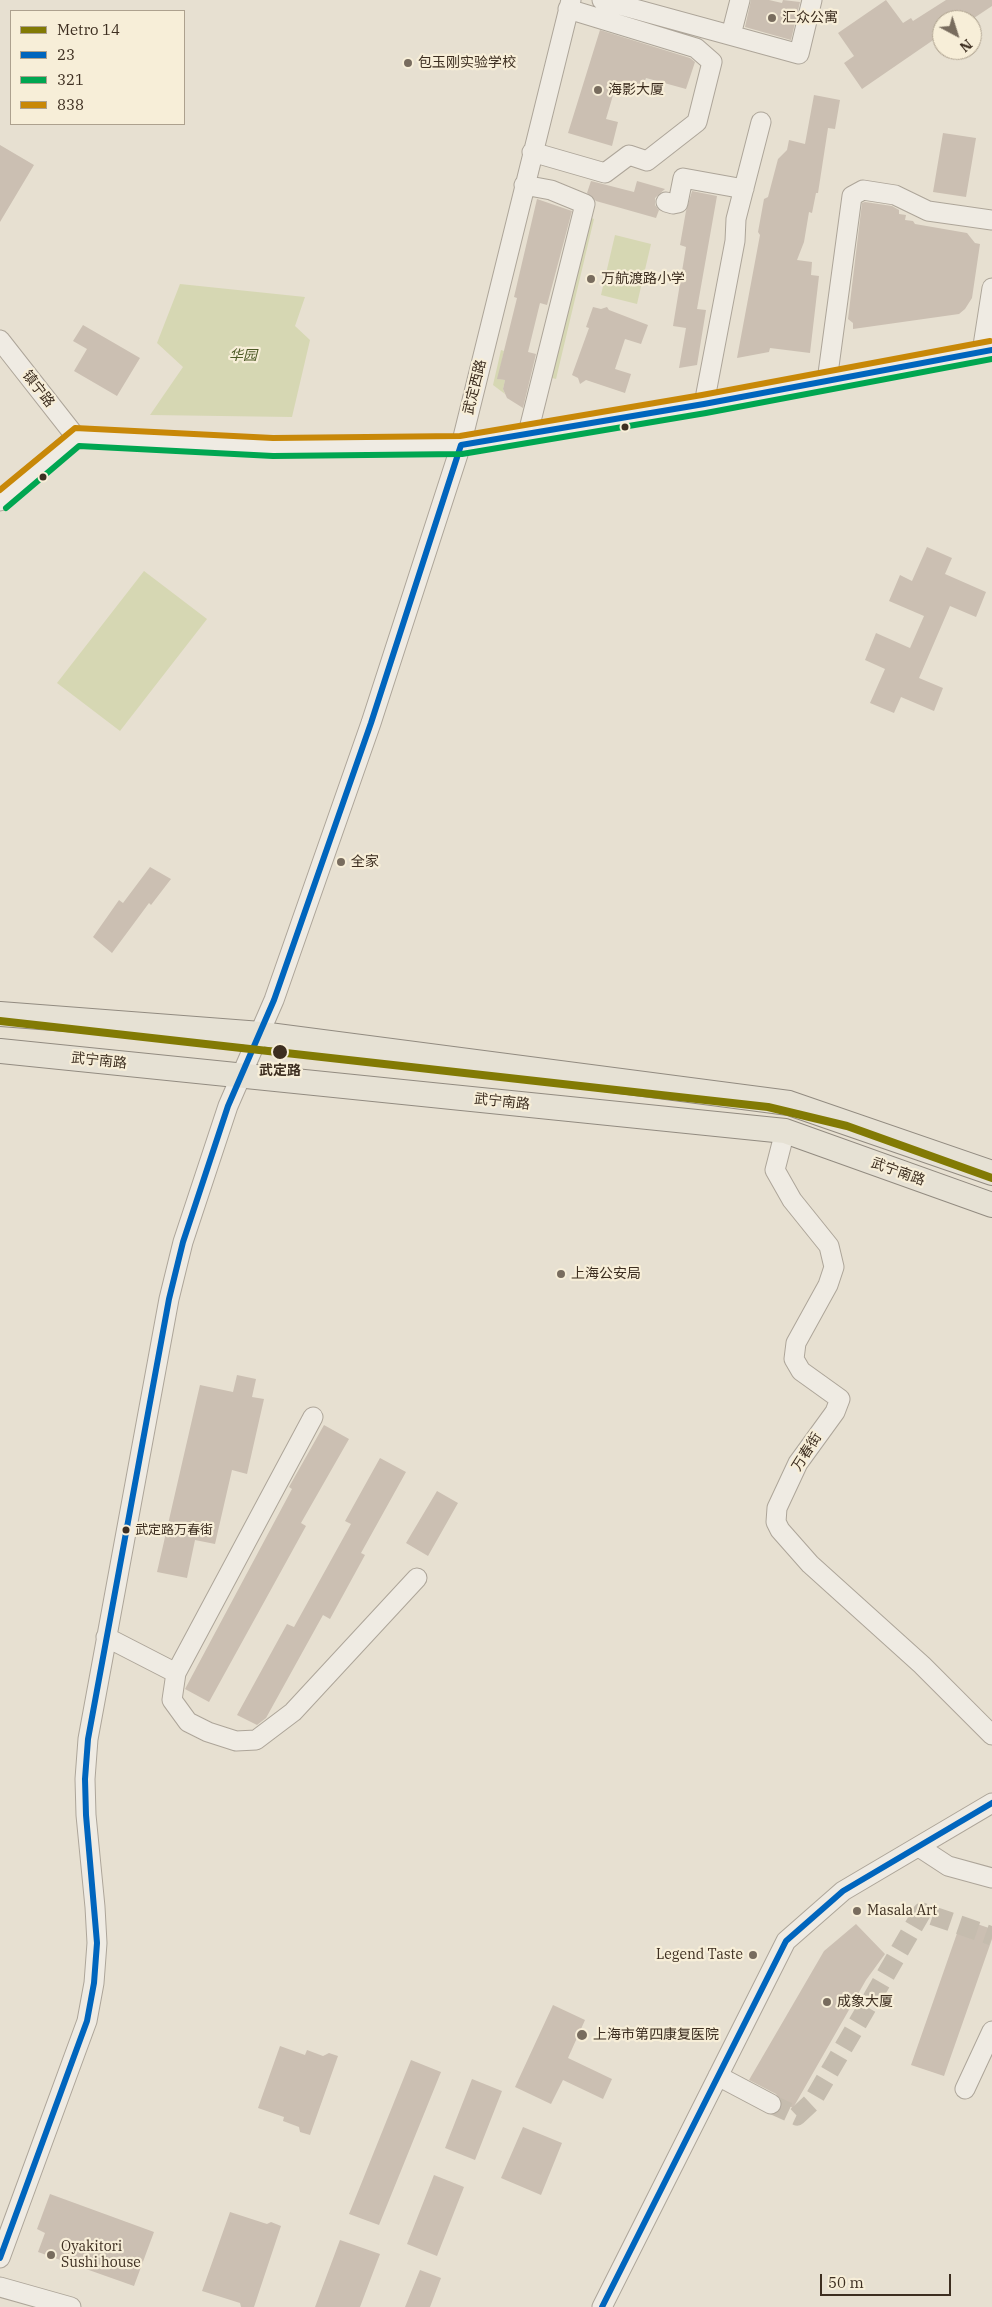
<!DOCTYPE html>
<html>
<head>
<meta charset="utf-8">
<style>
  body { margin:0 }
  #map { position:relative; width:992px; height:2307px; overflow:hidden; background:#e7e0d1; font-family:"IBM Plex Serif",serif }
  canvas { display:block }
  .legend { position:absolute; left:10px; top:10px; width:175px; height:115px; box-sizing:border-box; background:#f7eed8; border:1px solid #ada18e; margin:0; padding:6px 9px; list-style:none; font-size:15px; color:#3d2e20 }
  .legend li { display:flex; align-items:center; gap:10px; height:25px }
  .legend b { width:25px; border:1px solid #ada18e }
  .north { position:absolute; left:932px; top:10px; width:50px; height:50px; box-sizing:border-box; background:#f7eed8; border:1px solid #ada18e; border-radius:50%; rotate:140deg; font-size:14px; font-weight:700; line-height:20px; text-align:center; color:#3d2e20 }
  .north::after { content:''; display:block; margin:auto; width:18px; height:22px; background:#786c5e; clip-path:polygon(50% 0,100% 100%,50% 72%,0 100%) }
  .scale { position:absolute; left:820px; top:2274px; width:131px; height:22px; box-sizing:border-box; border:2px solid #3d2e20; border-top:0; padding-left:6px; font-size:15px; line-height:18px; white-space:nowrap; color:#3d2e20; -webkit-text-stroke:4px #f7eed8; paint-order:stroke }
</style>
</head>
<body>
<div id="map">
<canvas width="992" height="2307"></canvas>
<ul class="legend">
<li><b style="height:6px;background:#827a04"></b>Metro 14</li>
<li><b style="height:6px;background:#0065bd"></b>23</li>
<li><b style="height:6px;background:#00a651"></b>321</li>
<li><b style="height:6px;background:#c88808"></b>838</li>
</ul>
<div class="north">N</div>
<div class="scale">50 m</div>
</div>
<script>
const c = document.querySelector('canvas').getContext('2d');
c.lineJoin = 'round';
function fill(path, color) { c.fillStyle = color; c.fill(path, 'evenodd'); }
const toPath = rows => new Path2D(rows.map(r => 'M' + r).join(''));
function strokePath(path, color, width, dash) { c.strokeStyle = color; c.lineWidth = width; c.lineCap = dash ? 'butt' : 'round'; c.setLineDash(dash || []); c.stroke(path); }
function drawText(font, color, halo, rows, align = 'center') {
  c.font = font + ' "IBM Plex Serif","Noto Sans SC",serif'; c.lineWidth = 4.5; c.setLineDash([]); c.textBaseline = 'middle'; c.strokeStyle = halo; c.fillStyle = color; for (const [text, x, y, turn = 0] of rows) {
    c.save(); c.translate(x, y); c.rotate((+turn || 0) * Math.PI / 180); c.textAlign = isNaN(turn) ? turn : align; if (halo) c.strokeText(text, 0, 0); c.fillText(text, 0, 0); c.restore();
  }
}
fill(toPath([
  [587,216,594,219,556,379,548,377],
  [615,235,651,244,637,304,601,295],
  [180,284,305,297,295,326,310,340,292,417,150,415,183,367,157,343],
  [501,350,504,351,498,379,505,380,503,389,505,394,493,385],
  [144,571,207,619,120,731,57,683]
]), '#d6d7b3');
fill(toPath([
  [751,0,769,0,782,3,783,0,800,2,791,40,745,27],
  [886,0,903,23,911,18,913,21,946,0,992,0,992,6,971,20,942,20,942,34,862,89,844,63,854,56,838,33],
  [600,30,690,58,695,62,686,89,646,78,641,92,616,85,606,119,618,122,612,146,568,133],
  [814,95,840,100,835,129,828,128,818,193,816,193,812,213,809,212,804,242,797,260,812,262,811,275,819,276,810,353,770,348,769,352,737,358,760,235,758,232,764,199,768,197,778,159,787,150,789,140,805,144],
  [943,133,976,138,966,197,933,192],
  [0,145,34,165,0,222],
  [591,181,634,192,637,181,665,189,655,198,655,205,659,210,656,218,596,201,587,193],
  [692,191,717,196,697,309,706,310,697,365,679,368,686,328,673,326,686,247,680,245,686,211],
  [537,199,572,211,547,305,540,303,528,352,536,354,523,408,507,398,503,389,505,380,497,379,517,298,514,297],
  [865,202,892,206,899,210,899,214,906,215,905,220,913,221,915,224,967,233,975,243,980,244,972,298,965,309,959,314,853,329,853,323,848,319,862,203],
  [593,307,601,309,607,307,609,310,648,325,641,344,625,339,615,369,631,374,625,393,586,380,580,384,578,378,572,375,589,328,586,327],
  [83,325,140,358,117,396,74,371,87,349,73,341],
  [927,547,952,558,945,574,986,592,976,617,950,606,919,678,943,688,934,711,901,697,894,713,870,703,885,669,865,660,876,633,910,648,924,616,889,601,900,575,912,581],
  [150,867,171,879,151,905,149,903,112,953,93,937,119,900,123,903],
  [237,1375,256,1379,252,1397,264,1399,247,1474,232,1470,215,1544,195,1540,187,1578,157,1572,200,1385,233,1392],
  [324,1425,349,1439,301,1523,306,1526,209,1702,185,1689,292,1489,289,1487],
  [380,1458,406,1472,361,1553,365,1555,330,1619,323,1615,266,1718,257,1725,237,1715,287,1624,294,1627,351,1524,345,1521],
  [437,1491,458,1503,428,1556,406,1543],
  [962,1919,992,1929,992,1939,944,2076,911,2065],
  [856,1924,885,1954,866,1980,793,2108,782,2103,776,2094,749,2080,824,1951],
  [553,2005,585,2020,568,2058,612,2079,603,2099,563,2080,551,2104,515,2087],
  [280,2046,305,2055,307,2050,323,2056,329,2053,338,2056,310,2135,300,2132,299,2127,283,2121,284,2117,258,2108],
  [411,2060,441,2072,379,2225,349,2214],
  [472,2079,502,2091,475,2160,445,2148],
  [523,2127,562,2143,541,2195,501,2178],
  [434,2175,464,2187,437,2256,407,2244],
  [50,2194,154,2232,134,2286,38,2252,45,2233,37,2229],
  [230,2212,267,2224,271,2222,281,2226,254,2307,241,2307,240,2303,202,2291],
  [340,2240,380,2254,360,2307,315,2307],
  [420,2270,441,2278,430,2307,405,2307]
]), '#cbbfb2');
strokePath(toPath([
  [771,2104,797,2116,812,2102,922,1912,992,1936]
]), '#c5bcae', 19, [19, 9]);
const minor = toPath([
  [602,0,799,54,812,0],
  [731,35,740,0],
  [532,152,605,173,629,155,647,161,697,122,712,62,696,48,568,9],
  [524,185,551,190,585,204,528,433],
  [666,202,673,204,678,203,683,178,744,189],
  [0,340,76,437],
  [982,352,992,288],
  [827,381,852,196,863,190,895,195,928,211,992,220],
  [704,404,735,241,736,219,761,122],
  [0,501,76,437,273,447,461,445,704,404,992,350],
  [785,1131,775,1170,792,1200,829,1246,834,1267,828,1285,796,1343,794,1359,801,1371,840,1399,835,1412,798,1463,777,1508,776,1522,780,1530,810,1564,922,1665,992,1735],
  [313,1417,176,1673,172,1700,188,1722,208,1732,236,1741,256,1740,293,1712,417,1578],
  [106,1637,176,1673],
  [919,1847,948,1866,992,1878],
  [718,2076,771,2104],
  [965,2089,992,2031],
  [0,2258,87,2021,94,1983,97,1943,95,1907,86,1815,85,1779,88,1739,169,1299,183,1242,228,1106,274,1000,371,723,461,445,571,0],
  [0,2287,71,2307],
  [602,2307,786,1941,843,1891,992,1803]
]);
const major = toPath([
  [0,1014,261,1034,789,1103,992,1173],
  [0,1051,785,1131,992,1205]
]);
strokePath(minor, '#ada599', 21);
strokePath(major, '#928b80', 26);
strokePath(minor, '#efebe3', 19);
strokePath(major, '#e6e1d4', 24);
strokePath(toPath([
  [0,2258,87,2021,94,1983,97,1943,86,1815,85,1779,88,1739,169,1299,183,1242,228,1106,274,1000,371,723,461,445,704,404,992,350],
  [602,2307,786,1941,843,1891,992,1803]
]), '#0065bd', 6);
strokePath(toPath([
  [6,508,79,446,273,456,462,454,706,413,992,359]
]), '#00a651', 6);
strokePath(toPath([
  [0,490,75,428,273,438,460,436,702,395,990,341]
]), '#c88808', 6);
strokePath(toPath([
  [0,1021,768,1107,847,1126,992,1178]
]), '#827a04', 8);
for (const [x, y, r, color] of [
  [772,18,5,"#786c5e"],
  [408,63,5,"#786c5e"],
  [598,90,5,"#786c5e"],
  [591,279,5,"#786c5e"],
  [625,427,4.5,"#3d2e20"],
  [43,477,4.5,"#3d2e20"],
  [341,862,5,"#786c5e"],
  [280,1052,8,"#3d2e20"],
  [561,1274,5,"#786c5e"],
  [126,1530,4.5,"#3d2e20"],
  [857,1911,5,"#786c5e"],
  [753,1955,5,"#786c5e"],
  [827,2002,5,"#786c5e"],
  [582,2035,6,"#786c5e"],
  [51,2255,5,"#786c5e"]
]) { const dot = new Path2D(); dot.arc(x, y, r, 0, 2 * Math.PI); c.fillStyle = color; c.fill(dot); strokePath(dot, '#f7eed8', 2); }
drawText('13px', '#3d2e20', '#f7eed8', [
  ["武定路万春街",135,1530]
], 'left');
drawText('14px', '#3d2e20', '#f7eed8', [
  ["汇众公寓",782,18],
  ["包玉刚实验学校",418,63],
  ["海影大厦",608,90],
  ["万航渡路小学",601,279],
  ["全家",351,862],
  ["上海公安局",571,1274],
  ["Masala Art",867,1911],
  ["Legend Taste",743,1955,"right"],
  ["成象大厦",837,2002],
  ["上海市第四康复医院",593,2035],
  ["Oyakitori",61,2247],
  ["Sushi house",61,2263]
], 'left');
drawText('italic 14px', '#4d5a26', '#f7eed8', [
  ["华园",243,356]
]);
drawText('14px', '#3d2e20', '#f7eed8', [
  ["武定西路",475,387,-76],
  ["镇宁路",38,389,52],
  ["武宁南路",99,1061,6],
  ["武宁南路",502,1102,6],
  ["武宁南路",898,1172,20],
  ["万春街",807,1452,-58]
]);
drawText('bold 14px', '#3d2e20', '#f7eed8', [
  ["武定路",280,1071]
]);
</script>
</body>
</html>
